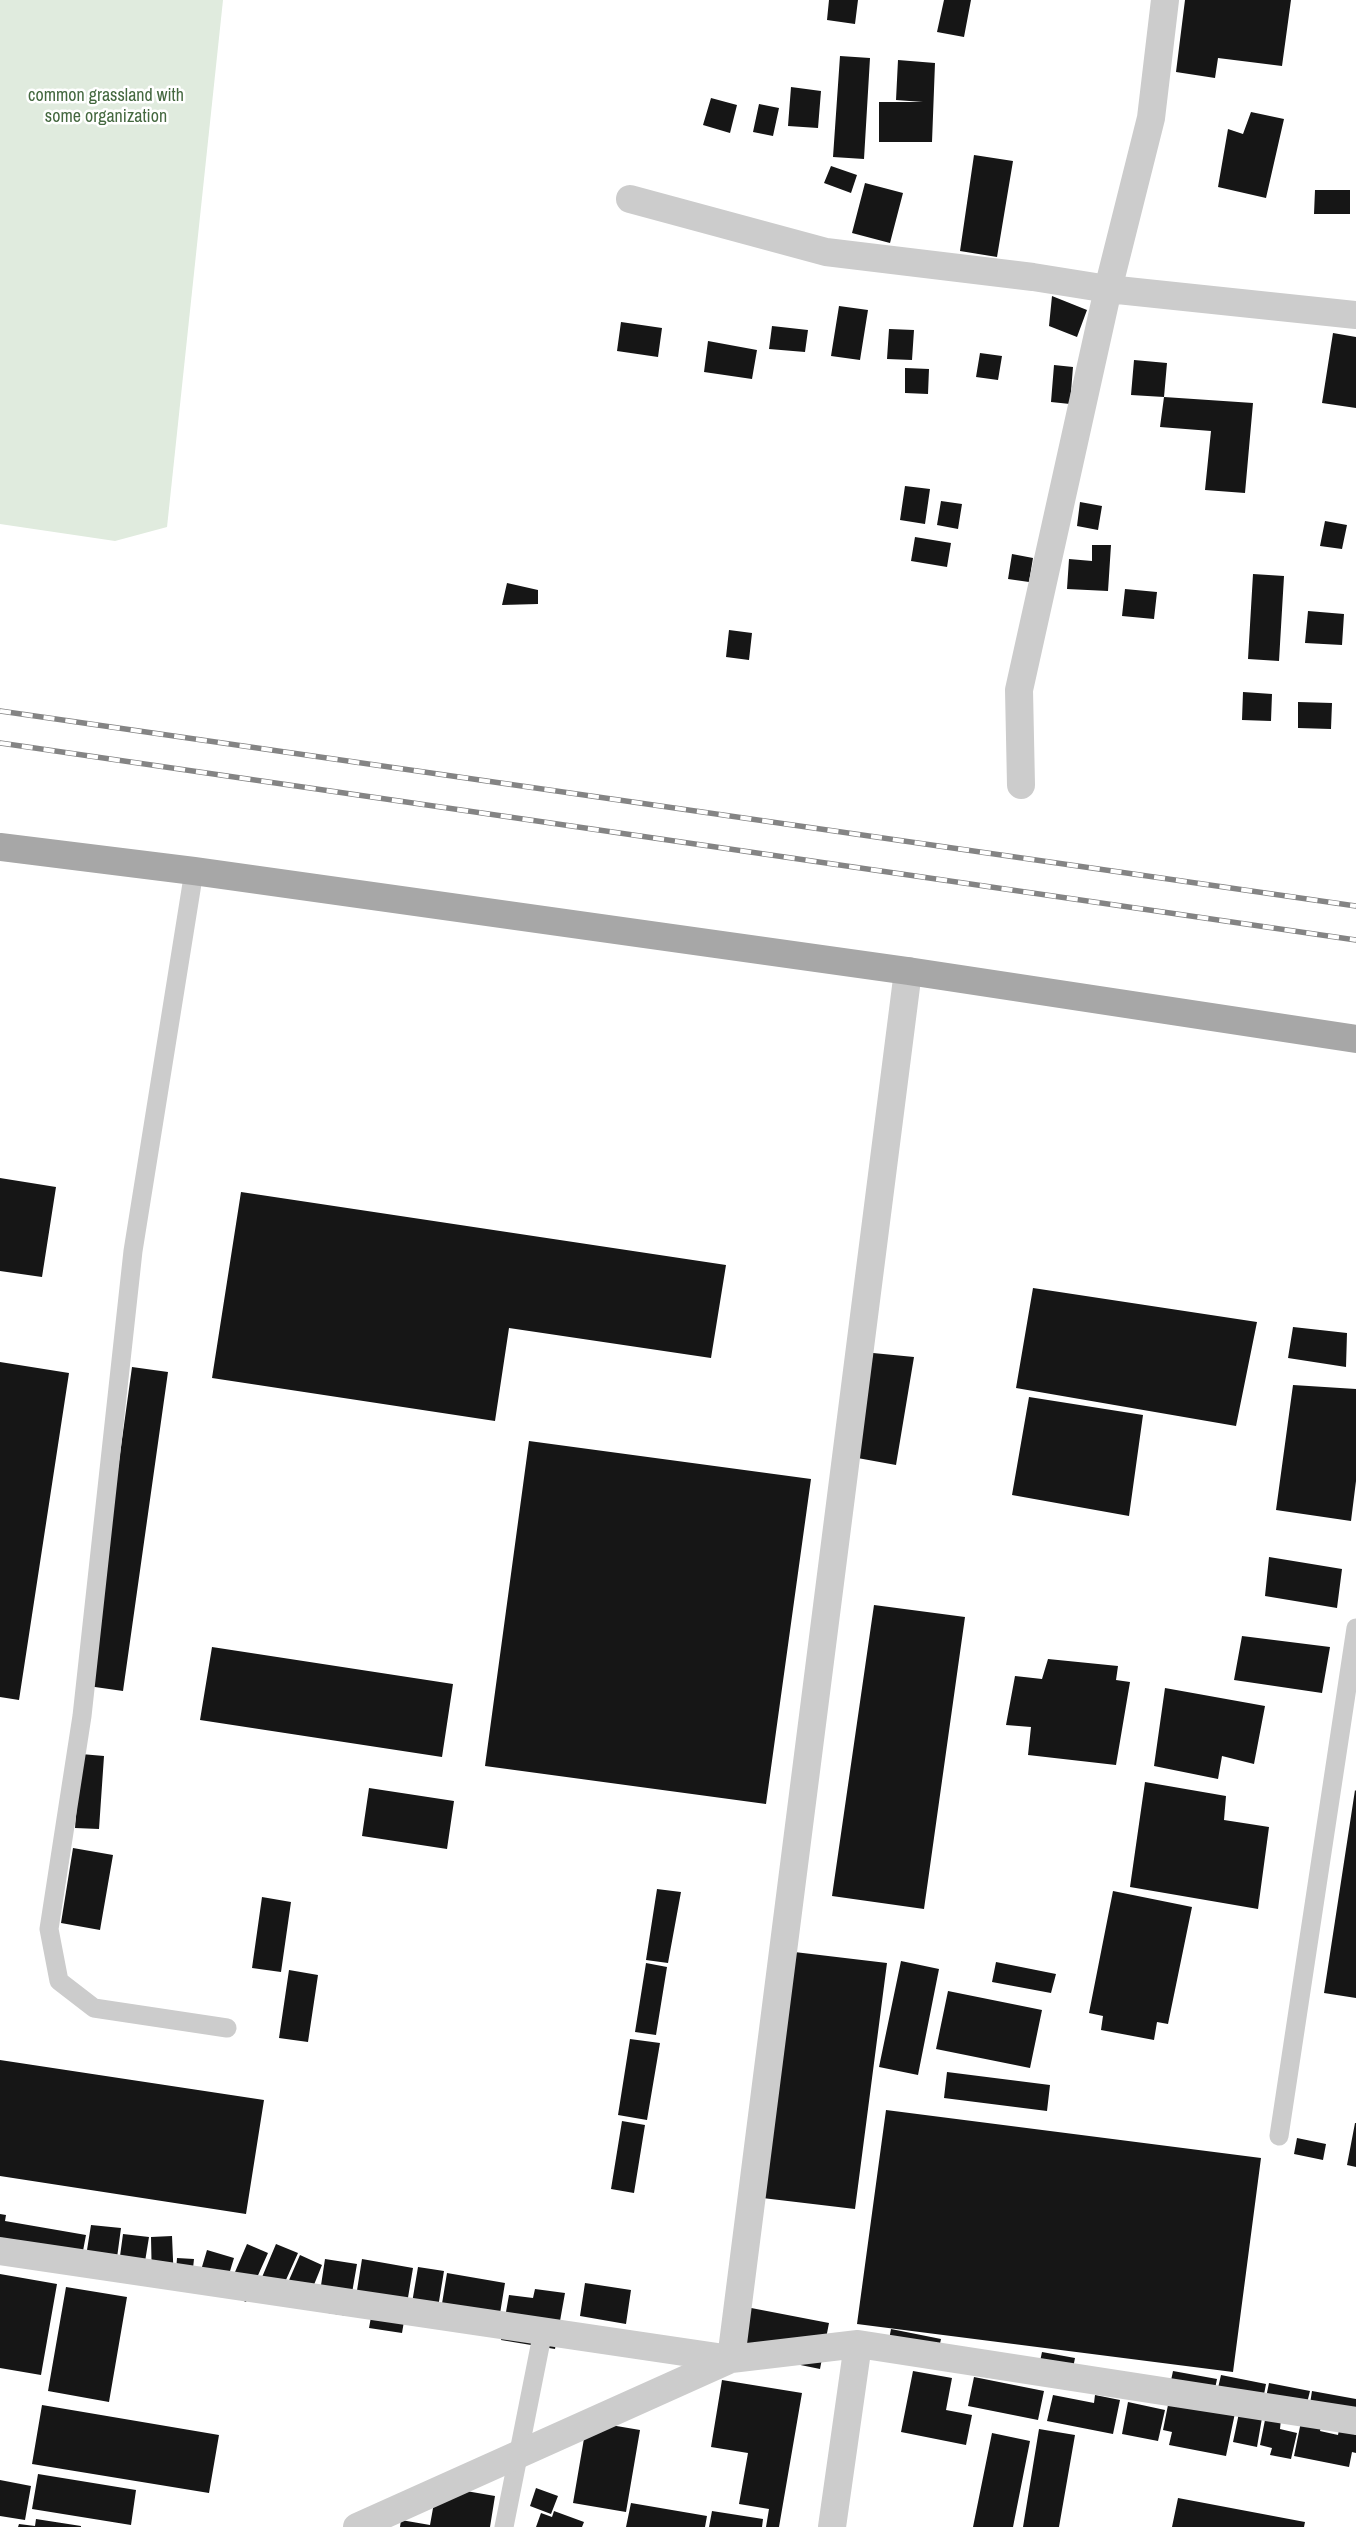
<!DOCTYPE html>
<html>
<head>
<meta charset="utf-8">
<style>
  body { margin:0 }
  canvas { display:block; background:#fff }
</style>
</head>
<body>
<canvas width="1356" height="2527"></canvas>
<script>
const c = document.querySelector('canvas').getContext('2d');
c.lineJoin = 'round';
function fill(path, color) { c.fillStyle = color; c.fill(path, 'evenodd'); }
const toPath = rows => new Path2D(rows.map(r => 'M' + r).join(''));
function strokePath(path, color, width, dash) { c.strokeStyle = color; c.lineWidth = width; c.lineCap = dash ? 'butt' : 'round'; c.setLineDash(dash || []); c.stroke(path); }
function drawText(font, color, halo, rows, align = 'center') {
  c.font = font + ' "Archivo Narrow",sans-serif'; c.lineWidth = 5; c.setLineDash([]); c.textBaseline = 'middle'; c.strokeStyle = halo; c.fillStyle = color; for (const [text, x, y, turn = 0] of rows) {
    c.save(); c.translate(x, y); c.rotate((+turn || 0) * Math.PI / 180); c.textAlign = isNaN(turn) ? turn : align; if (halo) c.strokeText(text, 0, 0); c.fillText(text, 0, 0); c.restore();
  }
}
fill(toPath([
  [0,0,223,0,167,527,115,541,0,524]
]), '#e0ebde');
fill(toPath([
  [829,0,858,0,855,24,827,20],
  [944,0,971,0,964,37,937,32],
  [1185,0,1291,0,1282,66,1218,58,1215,78,1176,72],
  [840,56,870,58,864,159,833,157],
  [898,60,935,63,932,142,879,142,879,102,923,102,896,100],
  [791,87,821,91,818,128,788,126],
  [711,98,737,105,730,133,703,125],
  [759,104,779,108,773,136,753,132],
  [1251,112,1284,119,1266,198,1218,187,1228,129,1243,134],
  [974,155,1013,161,997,257,960,251],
  [831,166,857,175,851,193,824,183],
  [865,183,903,193,890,243,852,233],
  [1315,190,1350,190,1350,214,1314,214],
  [1052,296,1087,310,1077,337,1049,326],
  [839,306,868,310,860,360,831,356],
  [621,322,662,328,658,357,617,351],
  [772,326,808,330,805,352,769,349],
  [889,329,914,330,912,360,887,359],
  [1333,333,1356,337,1356,408,1322,403],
  [708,341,757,350,752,379,704,372],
  [980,353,1002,356,998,380,976,377],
  [1134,360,1167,363,1164,397,1253,403,1245,493,1205,490,1211,431,1160,427,1164,397,1131,395],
  [1054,365,1073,367,1070,404,1051,402],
  [905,368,929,369,928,394,905,393],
  [905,486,930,489,925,524,900,520],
  [941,501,962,504,958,529,937,525],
  [1080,502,1102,506,1098,530,1077,526],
  [1325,521,1347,525,1342,549,1320,546],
  [915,537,951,543,947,567,911,561],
  [1092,545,1111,545,1108,591,1067,589,1069,559,1092,561],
  [1012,554,1033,558,1029,582,1008,579],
  [1253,574,1284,576,1279,661,1248,659],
  [507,583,538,590,538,604,502,605],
  [1125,589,1157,592,1154,619,1122,616],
  [1308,611,1344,614,1342,645,1305,643],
  [729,630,752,633,749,660,726,657],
  [1243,692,1272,694,1271,721,1242,720],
  [1298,702,1332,703,1331,729,1298,728],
  [0,1178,56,1187,42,1277,0,1271],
  [241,1192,726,1265,711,1358,509,1328,495,1421,212,1378],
  [1033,1288,1257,1322,1236,1426,1016,1388],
  [1293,1327,1347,1333,1346,1367,1288,1358],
  [873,1353,914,1357,896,1465,852,1457],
  [0,1362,69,1373,19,1700,0,1697],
  [132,1367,168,1372,123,1691,88,1686],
  [1293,1385,1356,1389,1356,1481,1351,1521,1276,1510],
  [1029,1397,1143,1415,1129,1516,1012,1495],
  [529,1441,811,1479,766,1804,485,1766],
  [1269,1557,1342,1569,1337,1608,1265,1596],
  [874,1605,965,1617,924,1909,832,1896],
  [1242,1636,1330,1647,1322,1693,1234,1680],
  [212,1647,453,1684,442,1757,200,1720],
  [1048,1659,1118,1666,1116,1680,1130,1682,1116,1765,1028,1755,1031,1727,1006,1725,1015,1676,1042,1679],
  [1165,1688,1265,1706,1254,1764,1222,1756,1218,1779,1154,1766],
  [81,1754,104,1756,99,1829,75,1828],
  [1145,1782,1226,1796,1224,1820,1269,1827,1258,1909,1130,1887],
  [369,1788,454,1801,447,1849,362,1836],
  [1355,1790,1356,1791,1356,1998,1324,1993],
  [73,1848,113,1855,100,1930,61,1923],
  [657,1889,681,1892,668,1963,646,1960],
  [1113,1891,1192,1907,1168,2024,1157,2022,1154,2040,1101,2030,1103,2016,1089,2013],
  [262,1897,291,1902,281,1972,252,1968],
  [786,1951,887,1963,855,2209,754,2197],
  [901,1961,939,1969,918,2075,879,2067],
  [996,1962,1056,1974,1051,1993,992,1982],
  [646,1963,667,1967,656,2035,635,2032],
  [289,1970,318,1975,308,2042,279,2038],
  [948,1991,1042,2010,1030,2068,936,2049],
  [630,2039,660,2043,647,2120,618,2115],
  [0,2060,264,2100,246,2214,0,2176],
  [947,2072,1050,2085,1047,2111,944,2098],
  [886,2110,1261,2158,1233,2372,857,2324],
  [622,2121,645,2125,634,2193,611,2189],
  [1355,2123,1356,2123,1356,2167,1347,2165],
  [1297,2138,1326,2144,1323,2160,1294,2154],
  [0,2214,6,2215,5,2221,86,2235,79,2272,0,2258],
  [91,2225,121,2228,114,2280,83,2275],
  [123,2234,149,2237,143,2274,118,2271],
  [172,2236,174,2283,152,2284,151,2237],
  [247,2244,268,2253,246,2302,226,2293],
  [276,2244,298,2253,281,2291,260,2282],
  [207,2250,234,2258,223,2294,196,2287],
  [300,2255,322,2265,309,2297,286,2287],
  [177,2258,194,2259,191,2287,175,2285],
  [325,2259,357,2264,348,2316,328,2313,320,2292],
  [362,2259,413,2268,402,2333,369,2328,373,2306,355,2303],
  [418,2267,444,2271,435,2326,409,2321],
  [447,2273,505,2283,497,2332,439,2322],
  [0,2274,57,2284,41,2375,0,2368],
  [585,2283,631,2290,626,2324,580,2316],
  [66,2287,127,2297,109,2402,48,2391],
  [535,2289,565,2293,555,2349,501,2340,509,2295,533,2298],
  [746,2307,829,2323,820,2369,737,2352],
  [891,2329,941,2339,935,2366,886,2356],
  [1042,2352,1075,2358,1070,2383,1037,2376],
  [913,2371,952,2378,946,2410,972,2415,966,2445,901,2432],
  [1173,2371,1217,2379,1212,2403,1168,2395],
  [1221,2375,1266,2384,1261,2410,1215,2401],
  [974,2377,1044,2391,1038,2420,968,2406],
  [722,2380,802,2393,779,2527,766,2527,769,2509,739,2504,748,2453,711,2447],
  [1269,2383,1310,2391,1304,2415,1264,2407],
  [1312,2391,1356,2399,1356,2419,1309,2410],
  [1053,2395,1094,2403,1095,2395,1120,2400,1113,2434,1047,2421],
  [1169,2400,1235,2413,1226,2456,1169,2445,1172,2432,1163,2430],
  [1128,2402,1165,2410,1158,2441,1122,2434],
  [42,2405,219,2435,209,2493,32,2464],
  [1239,2413,1262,2418,1257,2447,1233,2442],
  [1266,2415,1281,2419,1280,2429,1297,2433,1291,2459,1270,2455,1272,2448,1260,2445],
  [1302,2417,1322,2422,1320,2431,1338,2435,1340,2425,1356,2429,1356,2453,1352,2452,1349,2467,1294,2456],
  [587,2421,640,2430,626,2512,573,2503],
  [1039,2429,1075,2435,1059,2527,1023,2527],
  [992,2433,1030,2441,1013,2527,973,2527],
  [38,2474,136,2490,131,2525,32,2509],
  [0,2480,31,2486,25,2520,0,2516],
  [437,2486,495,2496,490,2527,400,2527,401,2520,430,2525],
  [536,2488,558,2496,551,2514,530,2506],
  [1178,2498,1305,2522,1304,2527,1172,2527],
  [631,2503,707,2516,705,2527,626,2527],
  [554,2511,584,2522,582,2527,536,2527,541,2513,552,2517],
  [712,2511,763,2519,762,2527,709,2527],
  [36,2519,81,2526,81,2527,18,2527,19,2524,35,2526]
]), '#161616');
strokePath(toPath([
  [194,871,133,1251,82,1716,49,1929,59,1981,94,2008,227,2028],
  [1279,2136,1356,1628],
  [504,2527,543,2331]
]), '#ccc', 19);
strokePath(toPath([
  [630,199,826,252,1033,277,1108,289,1356,315],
  [1021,785,1019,690,1108,289,1151,118,1165,0],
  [0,2251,731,2359,858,2344,1356,2421],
  [357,2527,731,2359,908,971],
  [832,2527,858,2344]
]), '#ccc', 28);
strokePath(toPath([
  [0,847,194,871,908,971,1356,1039]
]), '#a7a7a7', 28);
const rail = toPath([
  [0,711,1356,906],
  [0,743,1356,940]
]);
strokePath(rail, '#848484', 5.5);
strokePath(rail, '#fff', 4, [11]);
drawText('18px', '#44683f', '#fff', [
  ["common grassland with",106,96],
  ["some organization",106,117]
]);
</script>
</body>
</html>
